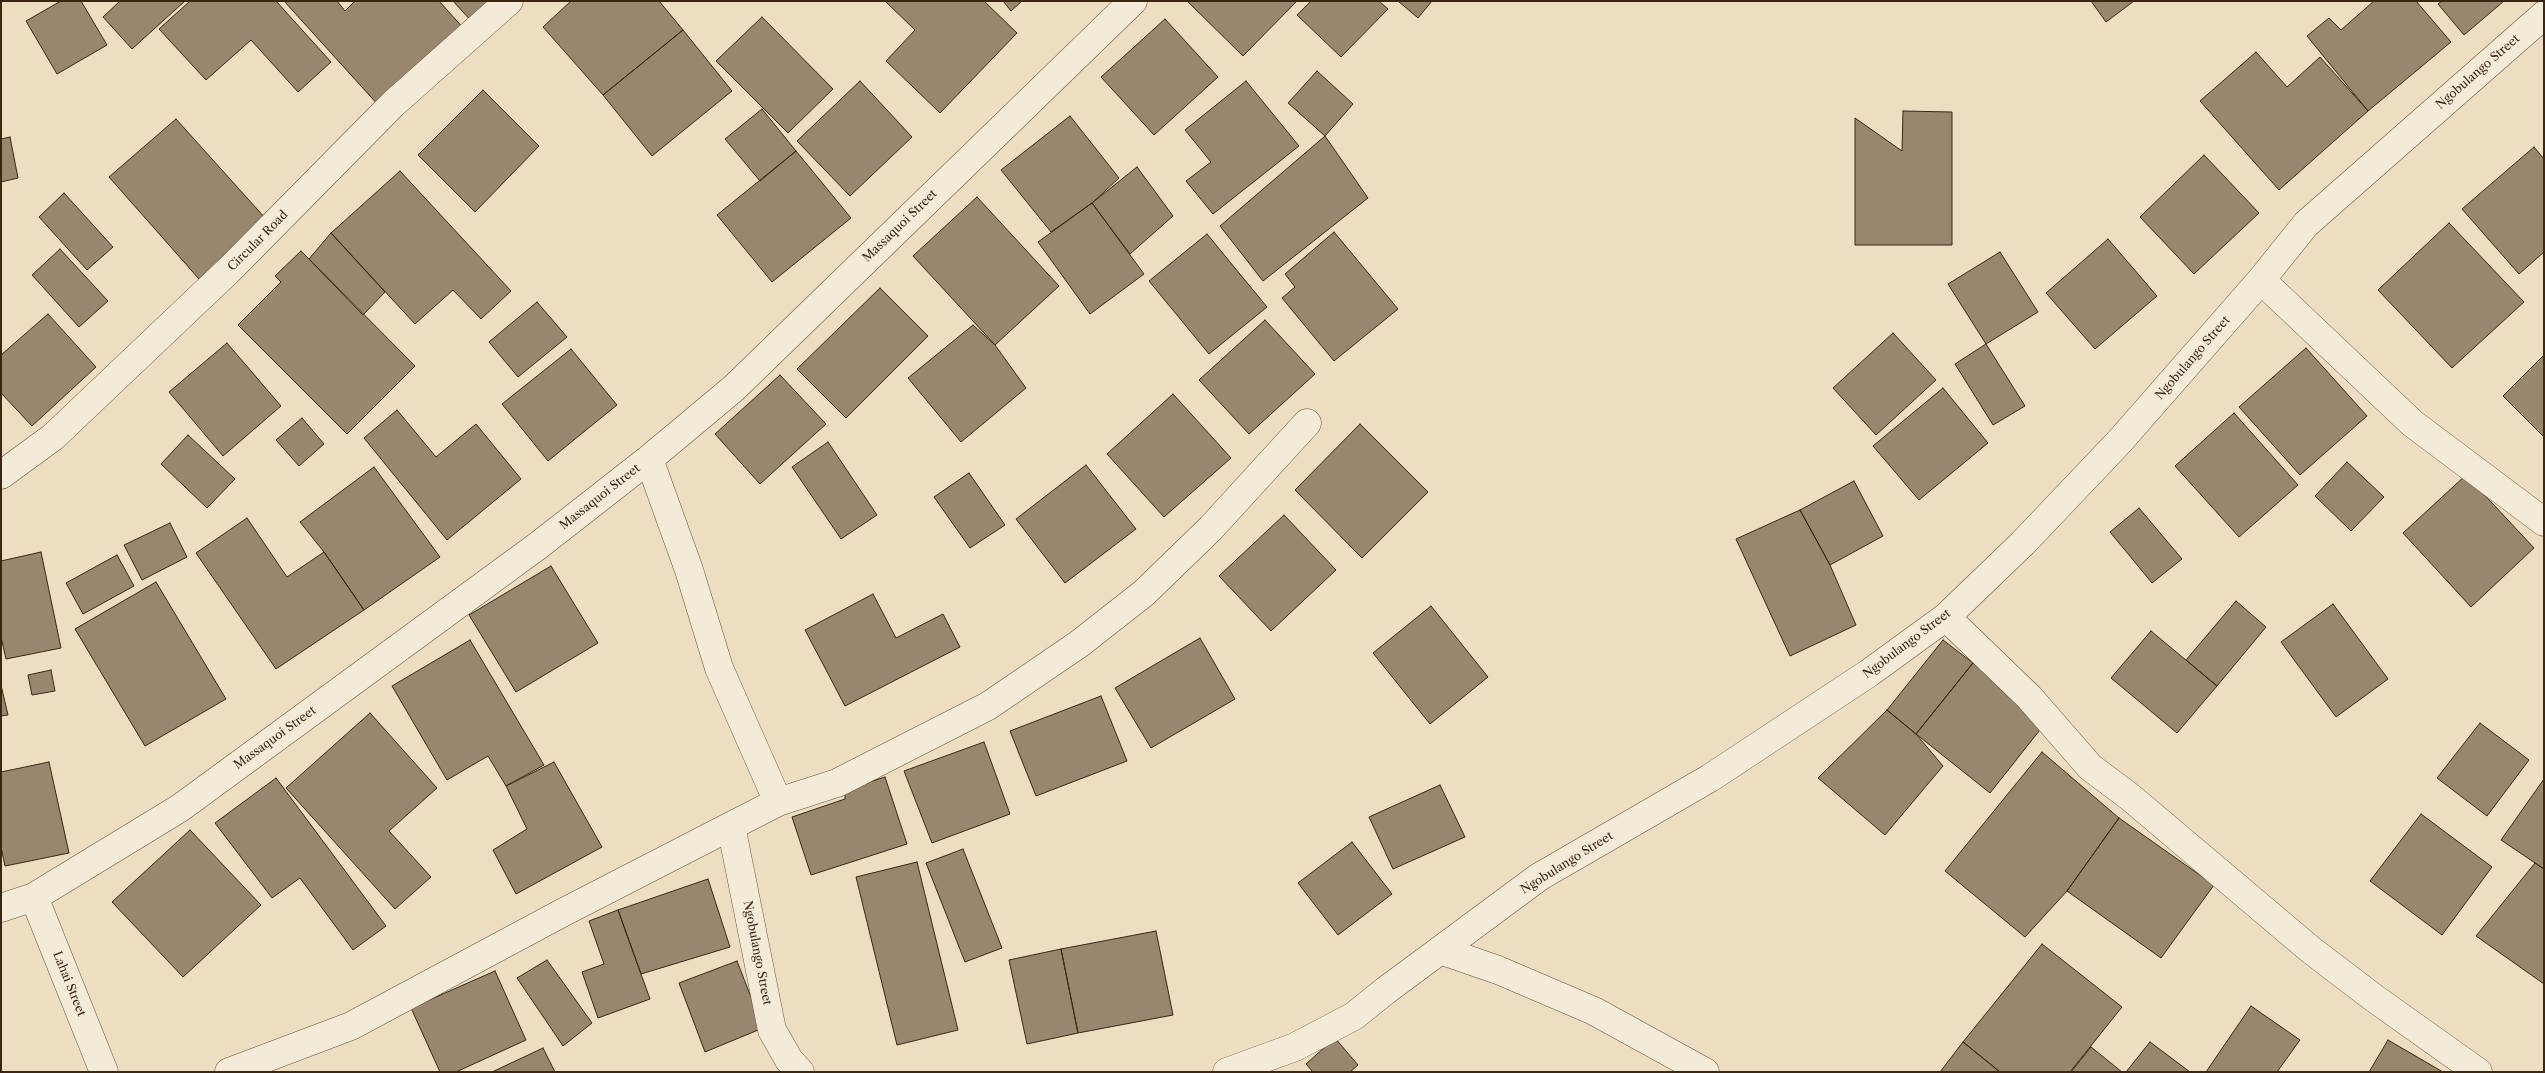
<!DOCTYPE html>
<html>
<head>
<meta charset="utf-8">
<style>
  body { margin:0 }
  #map { position:relative; width:2545px; height:1073px; overflow:hidden; background:#eddec2; font-family:"Libre Caslon Text",serif }
  canvas { display:block }
  .frame { position:absolute; inset:0; border:2px solid #3b2612; pointer-events:none }
</style>
</head>
<body>
<div id="map">
<canvas width="2545" height="1073"></canvas>
<div class="frame"></div>
</div>
<script>
const c = document.querySelector('canvas').getContext('2d');
c.lineJoin = 'round';
function fill(path, color) { c.fillStyle = color; c.fill(path, 'evenodd'); }
const toPath = rows => new Path2D(rows.map(r => 'M' + r).join(''));
function strokePath(path, color, width, dash) { c.strokeStyle = color; c.lineWidth = width; c.lineCap = dash ? 'butt' : 'round'; c.setLineDash(dash || []); c.stroke(path); }
function drawText(font, color, halo, rows, align = 'center') {
  c.font = font + ' "Libre Caslon Text",serif'; c.lineWidth = 4; c.setLineDash([]); c.textBaseline = 'middle'; c.strokeStyle = halo; c.fillStyle = color; for (const [text, x, y, turn = 0] of rows) {
    c.save(); c.translate(x, y); c.rotate((+turn || 0) * Math.PI / 180); c.textAlign = isNaN(turn) ? turn : align; if (halo) c.strokeText(text, 0, 0); c.fillText(text, 0, 0); c.restore();
  }
}
const building = toPath([
  [61,1,81,1,107,45,57,74,26,21,61,1],
  [120,1,185,1,132,49,103,17,120,1],
  [190,1,276,1,331,62,298,92,251,40,206,80,159,29,190,1],
  [284,1,337,1,345,11,355,1,439,1,465,30,380,107,284,1],
  [453,1,499,1,474,24,453,1],
  [571,1,659,1,683,30,603,95,543,27,571,1],
  [885,1,984,1,1017,33,940,113,886,61,915,30,885,1],
  [1003,1,1022,1,1011,11,1003,1],
  [1187,1,1297,1,1243,56,1187,1],
  [1311,1,1379,1,1388,9,1341,57,1297,15,1311,1],
  [1398,1,1432,1,1418,18,1398,1],
  [2091,1,2134,1,2106,22,2091,1],
  [2374,1,2416,1,2451,42,2368,111,2307,36,2329,18,2341,30,2374,1],
  [2442,1,2504,1,2464,35,2438,4,2442,1],
  [762,17,833,89,788,133,716,61,762,17],
  [1165,19,1218,77,1154,135,1101,77,1165,19],
  [683,30,732,91,652,156,603,95,683,30],
  [2256,52,2287,87,2320,57,2368,111,2279,190,2200,101,2256,52],
  [1317,71,1353,104,1325,136,1288,103,1317,71],
  [860,81,912,137,850,196,797,141,860,81],
  [1246,81,1299,146,1213,214,1186,181,1211,162,1185,130,1246,81],
  [483,90,539,146,475,212,418,155,483,90],
  [762,109,796,151,760,181,725,139,762,109],
  [1903,111,1952,112,1952,245,1855,245,1855,118,1902,151,1903,111],
  [1070,116,1119,178,1092,203,1051,232,1001,170,1070,116],
  [176,119,266,219,199,279,109,177,176,119],
  [1325,136,1368,198,1263,281,1220,226,1325,136],
  [10,137,18,178,1,182,1,139,10,137],
  [2534,147,2544,159,2544,252,2519,274,2462,209,2534,147],
  [796,151,851,218,772,282,717,215,796,151],
  [2204,155,2259,213,2194,274,2140,217,2204,155],
  [1137,167,1173,216,1130,254,1092,203,1137,167],
  [400,171,511,291,481,319,453,290,415,324,331,233,400,171],
  [64,193,113,247,87,270,39,217,64,193],
  [977,197,1059,286,995,345,913,256,977,197],
  [1092,203,1144,274,1090,314,1038,242,1092,203],
  [2449,223,2524,302,2452,368,2378,290,2449,223],
  [1334,232,1398,309,1334,361,1282,298,1295,287,1285,274,1334,232],
  [331,233,385,292,363,315,309,259,331,233],
  [1207,234,1267,307,1209,354,1149,281,1207,234],
  [2108,239,2157,296,2095,349,2046,293,2108,239],
  [60,249,108,301,79,327,32,275,60,249],
  [301,251,415,366,347,434,238,325,281,282,275,276,301,251],
  [2000,252,2038,312,1986,344,1948,284,2000,252],
  [880,288,928,336,846,418,797,369,880,288],
  [537,302,567,337,518,377,489,342,537,302],
  [48,314,96,367,32,426,1,393,1,355,48,314],
  [1265,320,1315,374,1249,434,1199,380,1265,320],
  [973,325,995,345,1026,388,961,442,908,378,973,325],
  [1893,333,1936,380,1876,435,1833,388,1893,333],
  [227,343,281,406,223,456,169,392,227,343],
  [1986,344,2025,406,1993,425,1955,364,1986,344],
  [2306,348,2367,416,2300,475,2239,407,2306,348],
  [571,349,617,405,548,461,502,404,571,349],
  [2544,355,2544,437,2503,396,2544,355],
  [780,375,826,424,760,484,715,434,780,375],
  [1943,388,1988,443,1919,500,1873,446,1943,388],
  [1173,394,1231,458,1164,517,1107,454,1173,394],
  [397,410,436,457,476,424,521,479,447,540,364,438,397,410],
  [2234,413,2298,485,2239,537,2175,466,2234,413],
  [302,418,324,444,299,466,276,440,302,418],
  [1360,424,1428,492,1362,558,1295,490,1360,424],
  [188,435,235,479,207,508,161,464,188,435],
  [828,442,877,515,841,539,792,467,828,442],
  [2347,462,2384,497,2351,531,2315,496,2347,462],
  [1086,465,1136,529,1065,583,1016,519,1086,465],
  [374,467,440,557,364,610,324,552,300,522,374,467],
  [969,473,1005,525,970,548,934,497,969,473],
  [2466,475,2534,548,2471,607,2403,533,2466,475],
  [1854,481,1883,536,1830,565,1800,510,1854,481],
  [2139,508,2182,559,2152,583,2110,532,2139,508],
  [1800,510,1830,565,1856,625,1790,656,1736,539,1800,510],
  [1284,515,1336,570,1271,631,1219,576,1284,515],
  [247,518,287,577,324,552,364,610,276,669,196,553,247,518],
  [170,523,187,557,142,580,124,545,170,523],
  [41,552,61,648,6,659,1,637,1,561,41,552],
  [117,555,134,586,83,614,66,583,117,555],
  [551,566,598,643,516,692,469,615,551,566],
  [156,582,226,699,145,746,75,629,156,582],
  [873,594,896,638,943,614,960,647,845,706,805,630,873,594],
  [2236,601,2266,627,2217,686,2186,660,2236,601],
  [2333,604,2388,679,2336,717,2281,642,2333,604],
  [1431,606,1488,677,1430,724,1373,653,1431,606],
  [2151,631,2217,686,2177,733,2111,678,2151,631],
  [1200,638,1235,699,1151,748,1115,688,1200,638],
  [470,640,544,765,506,786,488,756,447,780,392,686,470,640],
  [1943,640,1973,663,1916,734,1887,710,1943,640],
  [1973,663,2047,721,1990,793,1916,734,1973,663],
  [51,670,55,691,32,695,28,675,51,670],
  [1,685,8,715,1,716,1,685],
  [1101,696,1127,761,1036,796,1010,731,1101,696],
  [1887,710,1916,734,1943,766,1885,835,1818,778,1887,710],
  [370,713,437,788,389,831,431,877,395,909,286,788,370,713],
  [2480,723,2529,760,2487,816,2437,778,2480,723],
  [984,742,1010,814,932,843,904,771,984,742],
  [2042,752,2119,818,2067,891,2025,937,1945,871,2042,752],
  [49,762,69,853,5,866,1,847,1,772,49,762],
  [554,762,602,847,516,894,493,850,527,829,506,786,554,762],
  [885,777,907,844,811,875,792,817,845,799,845,790,885,777],
  [276,778,386,926,353,950,300,878,272,898,215,823,276,778],
  [2544,779,2544,869,2501,840,2544,779],
  [1440,785,1465,837,1393,869,1369,817,1440,785],
  [2421,814,2492,867,2442,935,2370,881,2421,814],
  [2119,818,2214,885,2161,958,2067,891,2119,818],
  [190,830,261,905,183,977,112,902,190,830],
  [1352,842,1392,894,1338,935,1298,883,1352,842],
  [963,849,1002,948,965,962,926,863,963,849],
  [917,862,958,1030,897,1045,856,877,917,862],
  [2535,863,2544,869,2544,984,2476,936,2535,863],
  [708,879,730,947,641,974,618,910,708,879],
  [618,910,650,999,598,1018,582,972,604,964,589,921,618,910],
  [1156,931,1173,1015,1078,1033,1061,949,1156,931],
  [2042,944,2122,1007,2070,1072,2000,1072,1963,1042,2042,944],
  [1061,949,1078,1033,1027,1044,1009,960,1061,949],
  [547,960,592,1023,563,1046,517,978,547,960],
  [737,961,763,1028,705,1052,679,983,737,961],
  [495,971,526,1040,456,1072,440,1072,411,1008,495,971],
  [2251,1006,2300,1040,2277,1072,2206,1072,2251,1006],
  [1335,1038,1358,1065,1350,1072,1313,1072,1306,1064,1335,1038],
  [2388,1040,2443,1072,2369,1072,2388,1040],
  [1963,1042,2000,1072,1940,1072,1963,1042],
  [2150,1042,2190,1072,2126,1072,2150,1042],
  [2091,1047,2122,1072,2071,1072,2091,1047],
  [543,1048,555,1072,492,1072,543,1048]
]);
fill(building, '#98866e');
strokePath(building, '#3b2612', 1);
const street = toPath([
  [2261,280,2412,423,2544,522],
  [649,459,689,570,719,668,778,802],
  [1,475,53,437,229,270,393,104,509,1],
  [1946,617,2030,698,2090,767,2130,797,2311,950,2374,998,2478,1072],
  [731,826,772,1030,789,1060,800,1072],
  [34,897,104,1072],
  [1,908,34,897,180,808,539,545,649,459,734,388,1133,1],
  [1440,950,1498,970,1594,1011,1705,1072],
  [229,1072,351,1026,562,913,731,826,778,802,837,783,988,706,1079,644,1144,593,1211,528,1307,423],
  [1227,1072,1295,1047,1354,1016,1385,991,1539,877,1710,778,1869,673,1946,617,2023,543,2119,442,2261,280,2306,224,2544,15]
]);
strokePath(street, '#68543e', 29);
strokePath(street, '#f3ead7', 28);
drawText('12px', '#3b2612', '#f3ead7', [
  ["Ngobulango Street",2478,72,-41],
  ["Massaquoi Street",900,226,-44],
  ["Circular Road",258,241,-45],
  ["Ngobulango Street",2193,358,-49],
  ["Massaquoi Street",600,497,-38],
  ["Ngobulango Street",1907,644,-37],
  ["Massaquoi Street",275,738,-36],
  ["Ngobulango Street",1567,863,-32],
  ["Ngobulango Street",757,953,79],
  ["Lahai Street",69,984,68]
]);
</script>
</body>
</html>
